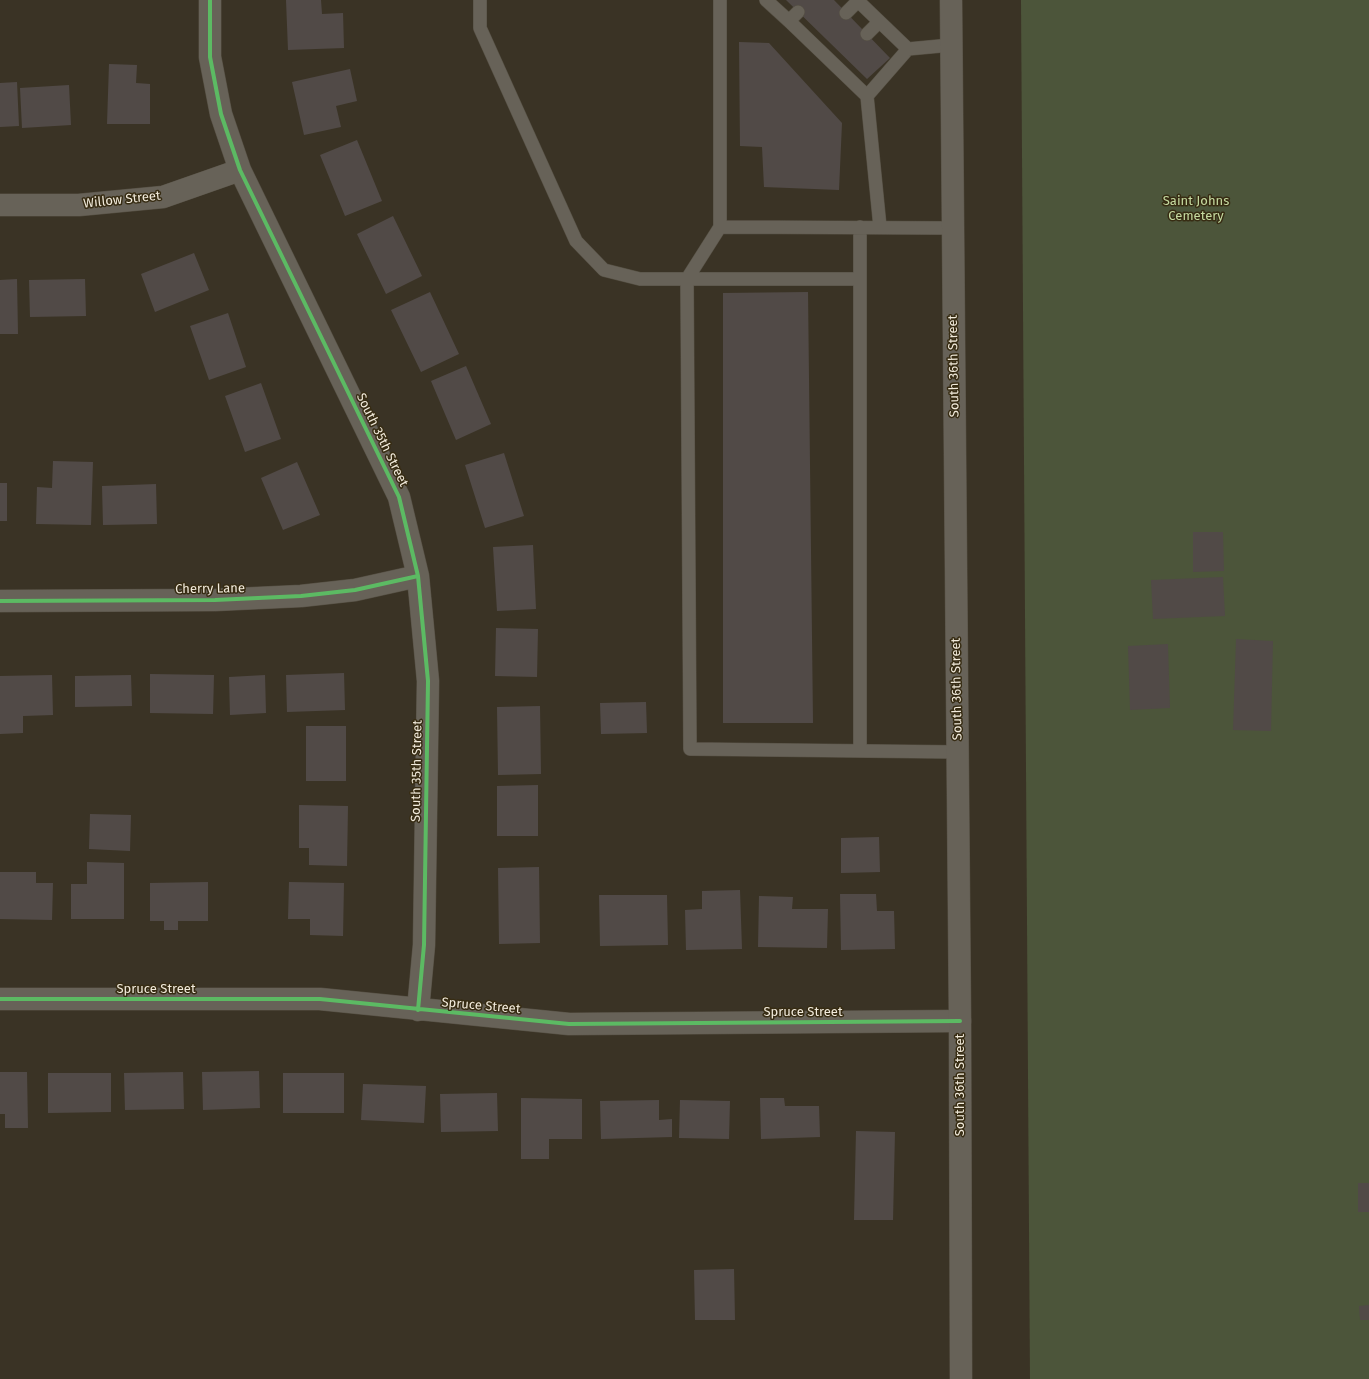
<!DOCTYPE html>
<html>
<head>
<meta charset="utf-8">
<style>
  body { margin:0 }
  canvas { display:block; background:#3a3325 }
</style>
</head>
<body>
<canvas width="1369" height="1379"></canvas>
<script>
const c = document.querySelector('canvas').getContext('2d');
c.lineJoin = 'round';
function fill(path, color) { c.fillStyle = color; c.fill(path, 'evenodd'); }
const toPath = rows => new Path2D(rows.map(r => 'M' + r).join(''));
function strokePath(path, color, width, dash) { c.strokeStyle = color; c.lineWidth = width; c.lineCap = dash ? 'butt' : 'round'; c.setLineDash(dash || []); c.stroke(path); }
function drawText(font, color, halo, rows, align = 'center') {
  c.font = font + ' "Fira Sans",sans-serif'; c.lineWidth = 3; c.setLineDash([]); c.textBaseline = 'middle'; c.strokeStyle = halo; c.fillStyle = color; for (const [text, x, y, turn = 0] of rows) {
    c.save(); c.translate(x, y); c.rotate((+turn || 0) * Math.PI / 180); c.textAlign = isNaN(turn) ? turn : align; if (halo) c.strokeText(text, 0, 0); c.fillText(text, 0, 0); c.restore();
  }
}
fill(toPath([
  [1021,0,1369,0,1369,1379,1030,1379]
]), '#4c553a');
fill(toPath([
  [286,0,321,0,322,14,343,13,344,48,288,50],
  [786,0,834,0,890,58,867,79],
  [739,42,769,43,842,123,839,190,764,187,762,147,740,146],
  [109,64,137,65,136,83,150,84,150,124,107,124],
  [350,69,357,101,336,106,341,127,304,135,292,82],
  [17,82,19,126,0,127,0,83],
  [69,85,71,125,22,128,20,88],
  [357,140,382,201,345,216,320,155],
  [393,216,422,276,386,294,357,234],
  [194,253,209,290,155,312,141,274],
  [17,279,18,334,0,334,0,280],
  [85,279,86,316,30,317,29,280],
  [430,292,459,354,421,372,391,310],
  [808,292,813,723,723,723,723,293],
  [228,313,246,367,209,380,190,326],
  [466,366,491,424,456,440,431,381],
  [261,383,281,439,245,452,225,396],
  [504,453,524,516,485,528,465,465],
  [53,461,93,462,91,525,36,524,37,487,52,488],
  [297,462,320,515,283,530,261,478],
  [0,483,7,483,7,521,0,521],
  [156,484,157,524,103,525,102,486],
  [1193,532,1223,532,1224,571,1193,572],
  [533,545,536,609,497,611,493,547],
  [1223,577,1225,616,1153,619,1151,580],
  [496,628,538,629,537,677,495,676],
  [1236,639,1273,641,1271,731,1233,730],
  [1168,644,1170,708,1130,710,1128,646],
  [344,673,345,710,287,712,286,675],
  [150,674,214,675,213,714,150,713],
  [52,675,53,715,23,716,23,733,0,734,0,676],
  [131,675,132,706,75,707,75,676],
  [265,675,266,713,230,715,229,677],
  [646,702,647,733,601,734,600,703],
  [540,706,541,774,498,775,497,707],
  [306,726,346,726,346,781,306,781],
  [538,785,538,836,497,836,497,786],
  [299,805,348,806,347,866,309,865,309,848,299,848],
  [90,814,131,815,130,851,89,849],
  [879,837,880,872,841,873,841,838],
  [87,862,124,863,124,919,71,919,71,884,87,884],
  [539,867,540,943,499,944,498,868],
  [0,872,36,872,36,883,53,883,52,920,0,919],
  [208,882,208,921,178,921,178,930,164,930,164,921,150,921,150,883],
  [289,882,344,883,343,936,310,935,310,919,288,919],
  [740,890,742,949,686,950,685,910,702,909,702,891],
  [840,894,876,894,877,911,894,911,895,949,841,950],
  [599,895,667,895,668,945,600,946],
  [759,896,793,897,792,909,828,909,827,948,758,947],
  [259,1071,260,1108,203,1110,202,1072],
  [0,1072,27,1072,28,1128,5,1128,5,1114,0,1114],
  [183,1072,184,1109,125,1110,124,1073],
  [48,1073,111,1073,111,1112,48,1113],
  [283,1073,344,1073,344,1113,283,1113],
  [363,1084,426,1086,424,1123,361,1120],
  [497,1093,498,1131,441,1132,440,1094],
  [521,1098,582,1099,582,1139,549,1139,549,1159,521,1159],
  [760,1098,784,1098,785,1106,819,1106,820,1137,761,1139],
  [659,1100,659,1120,672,1119,672,1137,601,1139,600,1101],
  [680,1100,730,1101,729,1139,679,1138],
  [856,1131,895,1132,893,1220,854,1220],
  [1358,1183,1369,1183,1369,1212,1358,1212],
  [734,1269,735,1320,695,1320,694,1270],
  [1369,1305,1369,1320,1360,1320,1359,1306]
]), '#514a47');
const lane = toPath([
  [480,0,480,28,576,241,604,270,640,279,687,279,690,749,957,752],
  [720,0,720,227,952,228],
  [766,0,789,21,867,96],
  [857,0,908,49,951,45],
  [846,13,858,1],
  [789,21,798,12],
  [867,34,879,22],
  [860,227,860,751],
  [880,227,867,96,908,49],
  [687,279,859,279],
  [687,279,720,227]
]);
const street = toPath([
  [210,0,210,57,221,114,240,170,399,497,418,576,428,681,424,945,418,1010],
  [0,205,79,205,163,197,240,170],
  [0,601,215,600,301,596,355,590,418,576],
  [0,999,320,999,569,1024,960,1021]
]);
const secondary = toPath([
  [951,0,960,1021,961,1379]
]);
strokePath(lane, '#565044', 14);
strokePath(street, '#565044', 23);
strokePath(secondary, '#565044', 23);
strokePath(lane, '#676258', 13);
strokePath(street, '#676258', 22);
strokePath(secondary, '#676258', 22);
strokePath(toPath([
  [210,0,210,57,221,114,240,170,399,497,418,576,428,681,424,945,418,1010],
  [0,601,215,600,301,596,355,590,418,576],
  [0,999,320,999,569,1024,960,1021]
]), '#5cba63', 4);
drawText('13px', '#f2ebdc', '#372c13', [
  ["Willow Street",122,200,-6],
  ["South 36th Street",954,366,-91],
  ["South 35th Street",382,440,64],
  ["Cherry Lane",210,589,-1],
  ["South 36th Street",957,689,-91],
  ["South 35th Street",417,771,-89],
  ["Spruce Street",156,989],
  ["Spruce Street",481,1006,5],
  ["Spruce Street",803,1012],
  ["South 36th Street",960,1085,-90]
]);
drawText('13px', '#c5daa0', '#372c13', [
  ["Saint Johns",1196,201],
  ["Cemetery",1196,216]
]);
</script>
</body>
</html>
